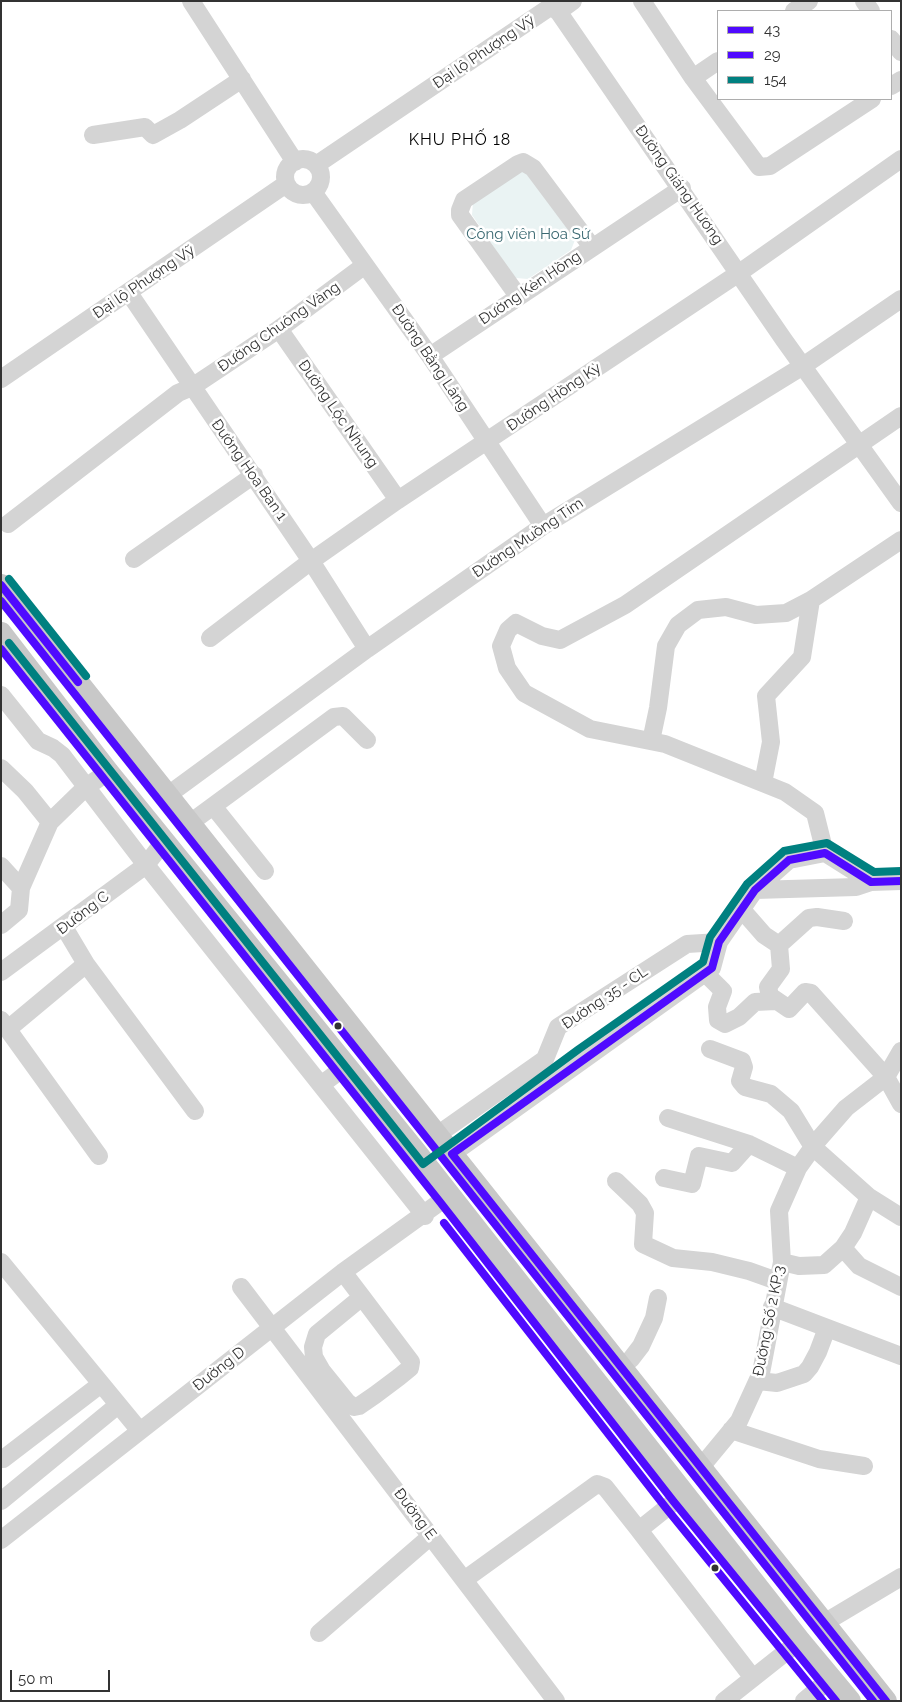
<!DOCTYPE html>
<html>
<head>
<meta charset="utf-8">
<style>
  body { margin:0 }
  #map { position:relative; width:902px; height:1702px; overflow:hidden; background:#fff; font-family:Raleway,sans-serif }
  canvas { display:block }
  .frame { position:absolute; inset:0; border:2px solid #323232; pointer-events:none }
  .legend { position:absolute; left:717px; top:10px; width:175px; height:90px; box-sizing:border-box; background:#fff; border:1px solid #adadad; margin:0; padding:6px 9px; list-style:none; font-size:15px; color:#323232 }
  .legend li { display:flex; align-items:center; gap:10px; height:25px }
  .legend b { width:25px; border:1px solid #adadad }
  .scale { position:absolute; left:10px; top:1670px; width:100px; height:22px; box-sizing:border-box; border:2px solid #323232; border-top:0; padding-left:6px; font-size:15px; line-height:18px; white-space:nowrap; color:#323232; -webkit-text-stroke:4px #fff; paint-order:stroke }
</style>
</head>
<body>
<div id="map">
<canvas width="902" height="1702"></canvas>
<div class="frame"></div>
<ul class="legend">
<li><b style="height:6px;background:#4f0aff"></b>43</li>
<li><b style="height:6px;background:#4f0aff"></b>29</li>
<li><b style="height:6px;background:#008080"></b>154</li>
</ul>
<div class="scale">50 m</div>
</div>
<script>
const c = document.querySelector('canvas').getContext('2d');
c.lineJoin = 'round';
function fill(path, color) { c.fillStyle = color; c.fill(path, 'evenodd'); }
const toPath = rows => new Path2D(rows.map(r => 'M' + r).join(''));
function strokePath(path, color, width, dash) { c.strokeStyle = color; c.lineWidth = width; c.lineCap = dash ? 'butt' : 'round'; c.setLineDash(dash || []); c.stroke(path); }
function drawText(font, color, halo, rows, align = 'center') {
  c.font = font + ' Raleway,sans-serif'; c.lineWidth = 5; c.setLineDash([]); c.textBaseline = 'middle'; c.strokeStyle = halo; c.fillStyle = color; for (const [text, x, y, turn = 0] of rows) {
    c.save(); c.translate(x, y); c.rotate((+turn || 0) * Math.PI / 180); c.textAlign = isNaN(turn) ? turn : align; if (halo) c.strokeText(text, 0, 0); c.fillText(text, 0, 0); c.restore();
  }
}
fill(toPath([
  [522,171,526,172,574,235,575,240,571,250,528,279,516,278,513,275,472,215,473,202]
]), '#eaf3f3');
strokePath(toPath([
  [191,1,295,162],
  [551,1,784,340,901,503],
  [642,1,693,78,759,167,770,166,872,99],
  [864,1,871,11],
  [794,11,809,1],
  [558,12,573,1],
  [891,39,901,52],
  [693,78,718,61],
  [891,86,901,80],
  [93,135,145,127,153,135,180,120,242,79],
  '285 177a18 18 0 1 1 36 0a18 18 0 1 1-36 0Z',
  [316,165,553,5],
  [313,192,430,356,543,526],
  [129,293,311,561,367,649],
  [518,296,460,215,460,210,464,200,518,164,523,162,533,168,592,247],
  [279,329,398,500],
  [430,356,682,188],
  [1,379,286,184],
  [8,524,178,393,192,387,279,329,365,265],
  [134,559,254,475],
  [210,638,311,561,398,500,739,273,901,159],
  [1,695,38,741,53,748,62,755,146,865,425,1216],
  [651,741,658,708,666,646,678,625,698,610,726,607,756,615,786,613,811,600,901,540],
  [1,768,25,791,50,822],
  [763,783,771,742,766,696,802,657,811,600],
  [168,795,367,649,543,526,803,366,901,299],
  [213,806,265,871],
  [190,823,334,717,343,716,367,740],
  [825,853,815,813,785,792,665,744,590,729,524,693,507,668,501,646,508,630,516,623,542,636,560,640,625,605,901,416],
  [1,866,21,888],
  [755,890,856,887,871,882,901,881],
  [743,911,764,935,779,945,781,969,768,987,770,996,789,1009,805,992,811,993,886,1077,901,1104],
  [1,925,19,910,21,888,50,822,86,787,102,776],
  [64,927,86,964,195,1111],
  [779,945,809,918,817,917,844,921],
  [1,972,146,865,159,848],
  [705,973,723,991,717,1007,718,1020,725,1024,739,1017,755,1002,776,1001],
  [1,1020,99,1156],
  [8,1029,86,964],
  [710,1049,742,1061,744,1067,740,1081,745,1087,771,1094,791,1111,813,1147,869,1197,901,1217],
  [322,1084,337,1073],
  [668,1118,749,1144,798,1168],
  [437,1135,545,1059,558,1027,687,944,719,942],
  [452,1154,712,968,719,942,755,890,789,860,825,853,871,882],
  [664,1178,692,1184,699,1156,732,1163,749,1144],
  [616,1181,640,1204,645,1213,643,1244,673,1258,712,1262,749,1271,777,1281],
  [843,1248,859,1266,901,1287],
  [1,1262,140,1431],
  [782,1262,799,1266,824,1265,843,1248,853,1233,869,1197],
  [343,1272,362,1297,411,1362,410,1368,399,1377,375,1395,359,1406,354,1407,347,1402,322,1371,314,1357,313,1347,317,1334,362,1297],
  [241,1287,556,1701],
  [772,1307,901,1356],
  [621,1367,631,1359,641,1346,654,1318,658,1298],
  [758,1381,777,1383,804,1374,810,1367,818,1352,827,1328],
  [731,1430,819,1459,864,1466],
  [3,1459,101,1384],
  [701,1467,739,1421,761,1373,782,1262,779,1211,798,1168,818,1140,846,1108,886,1077,901,1051],
  [1,1501,118,1405],
  [674,1502,639,1530,753,1678],
  [1,1540,343,1272,440,1202],
  [464,1580,597,1484,605,1487,639,1530],
  [824,1623,901,1577],
  [319,1633,431,1536],
  [724,1701,791,1648],
  [804,1701,823,1685]
]), '#d4d4d4', 18);
strokePath(toPath([
  [1,585,886,1701],
  [1,633,108,772,415,1151,800,1641,850,1701]
]), '#c8c8c8', 22);
strokePath(toPath([
  [1,585,78,682],
  [1,649,440,1202,674,1502,836,1701],
  [886,1701,452,1154,712,968,719,942,755,890,789,860,825,853,871,882,901,881]
]), '#4f0aff', 8);
strokePath(toPath([
  [1,601,873,1701],
  [444,1223,666,1508,823,1701]
]), '#4f0aff', 8);
strokePath(toPath([
  [9,579,86,676],
  [9,643,423,1164,579,1049,703,962,710,937,747,884,784,851,827,843,874,872,901,871]
]), '#008080', 8);
for (const [x, y, r, color] of [
  [338,1026,4.5,"#323232"],
  [715,1568,4.5,"#323232"]
]) { const dot = new Path2D(); dot.arc(x, y, r, 0, 2 * Math.PI); c.fillStyle = color; c.fill(dot); strokePath(dot, '#fff', 2); }
drawText('15px', '#323232', '#fff', [
  ["Đại lộ Phượng Vỹ",484,52,-34],
  ["Đường Giáng Hương",679,185,55],
  ["Đại lộ Phượng Vỹ",144,282,-34],
  ["Đường Kèn Hồng",530,288,-34],
  ["Đường Chuông Vàng",279,327,-35],
  ["Đường Bằng Lăng",430,358,56],
  ["Đường Hồng Kỳ",554,397,-34],
  ["Đường Lộc Nhung",338,414,55],
  ["Đường Hoa Ban 1",249,470,55],
  ["Đường Muồng Tím",528,538,-34],
  ["Đường C",83,913,-37],
  ["Đường 35 - CL",605,998,-34],
  ["Đường Số 2 KP.3",769,1321,-79],
  ["Đường D",219,1369,-38],
  ["Đường E",415,1514,53]
]);
drawText('15px', '#3b6972', '#fff', [
  ["Công viên Hoa Sứ",528,234]
]);
c.letterSpacing = '1px';
drawText('16px', '#000', '#fff', [
  ["KHU PHỐ 18",460,140]
]);
c.letterSpacing = '0px';
</script>
</body>
</html>
